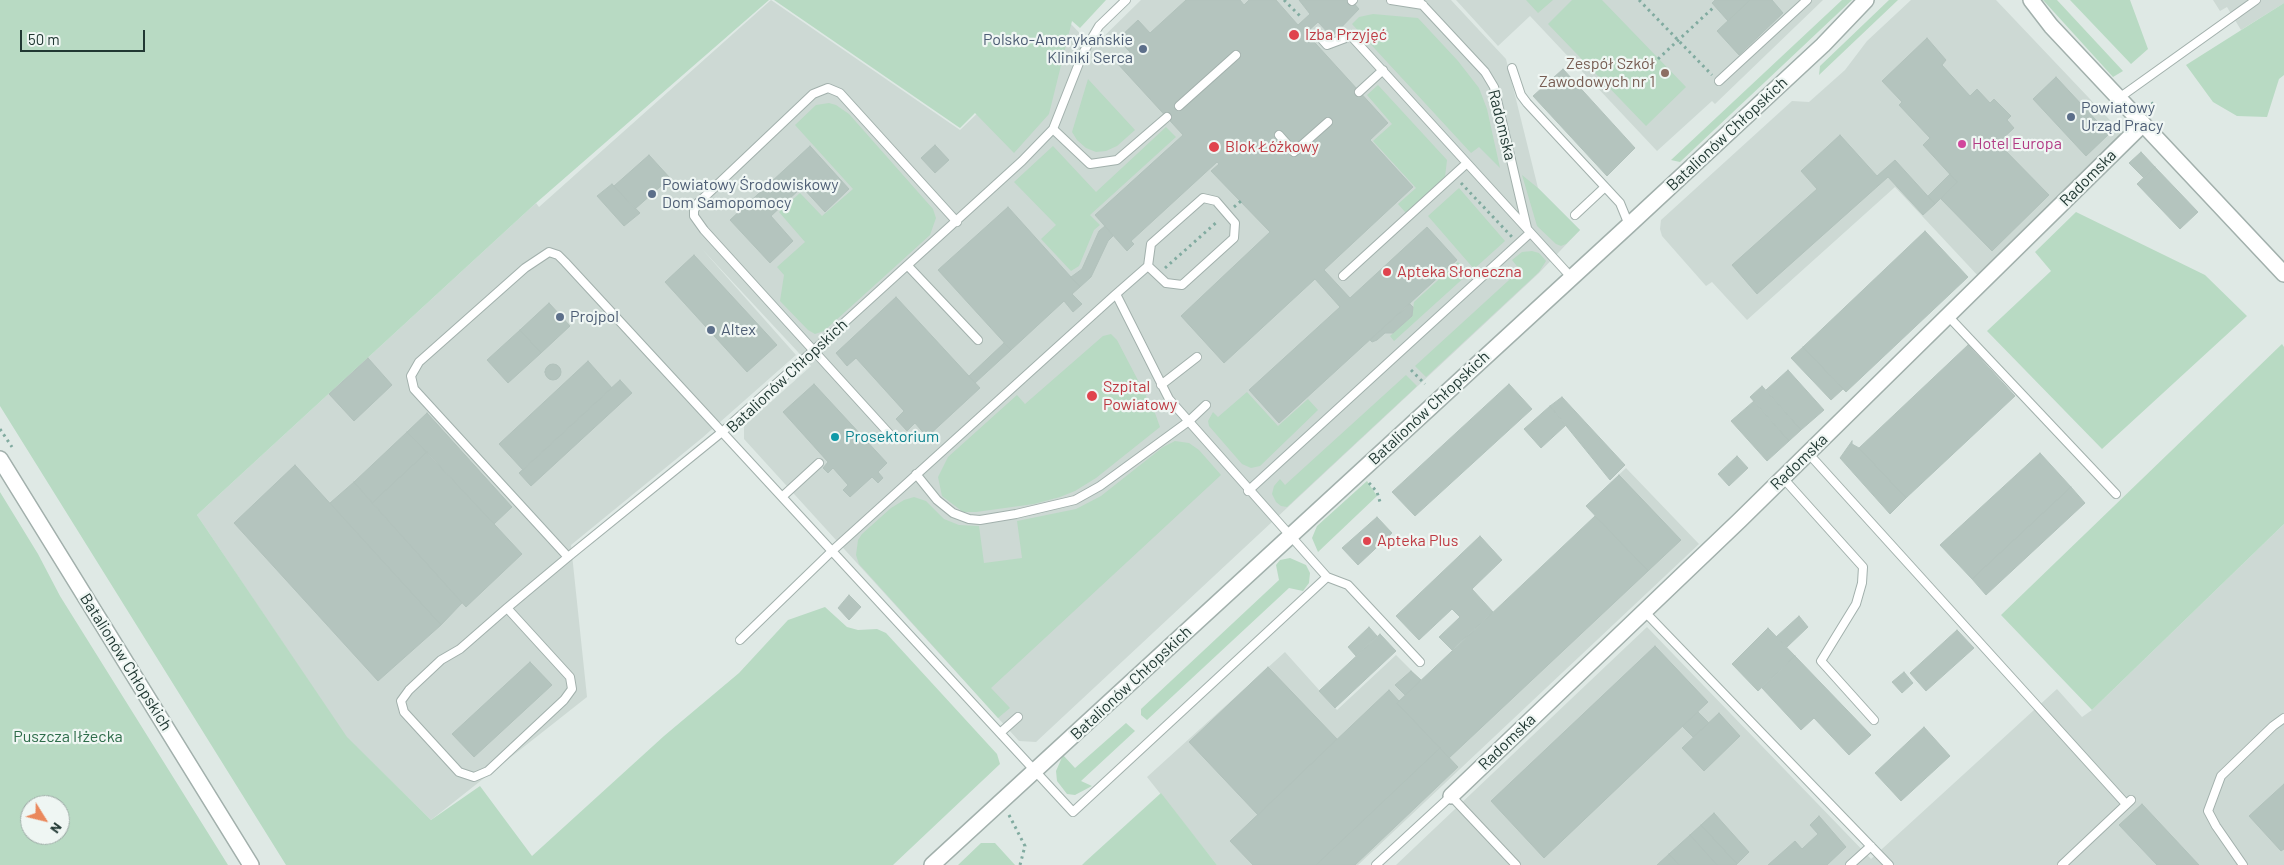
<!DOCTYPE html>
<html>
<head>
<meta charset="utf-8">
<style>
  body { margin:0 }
  #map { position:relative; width:2284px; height:865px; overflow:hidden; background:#dfe9e5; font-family:Barlow,sans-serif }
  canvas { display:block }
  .north { position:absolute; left:20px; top:795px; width:50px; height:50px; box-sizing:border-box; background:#eff6f3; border:1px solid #9daaa6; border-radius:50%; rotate:126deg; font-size:14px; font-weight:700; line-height:20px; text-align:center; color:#213833 }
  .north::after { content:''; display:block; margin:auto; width:18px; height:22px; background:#ea885c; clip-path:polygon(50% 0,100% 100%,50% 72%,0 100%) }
  .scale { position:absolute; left:20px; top:30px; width:125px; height:22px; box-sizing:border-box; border:2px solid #213833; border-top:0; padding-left:6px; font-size:15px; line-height:18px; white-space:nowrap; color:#213833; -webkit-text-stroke:4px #eff6f3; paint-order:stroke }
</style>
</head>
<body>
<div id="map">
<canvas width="2284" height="865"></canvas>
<div class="north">N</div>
<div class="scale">50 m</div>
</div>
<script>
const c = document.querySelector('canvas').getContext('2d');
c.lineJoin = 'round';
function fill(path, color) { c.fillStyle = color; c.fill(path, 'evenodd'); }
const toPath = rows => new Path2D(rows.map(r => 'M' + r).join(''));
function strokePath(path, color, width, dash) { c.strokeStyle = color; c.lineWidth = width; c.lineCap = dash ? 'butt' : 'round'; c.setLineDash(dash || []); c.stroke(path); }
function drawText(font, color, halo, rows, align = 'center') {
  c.font = font + ' Barlow,sans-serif'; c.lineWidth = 4.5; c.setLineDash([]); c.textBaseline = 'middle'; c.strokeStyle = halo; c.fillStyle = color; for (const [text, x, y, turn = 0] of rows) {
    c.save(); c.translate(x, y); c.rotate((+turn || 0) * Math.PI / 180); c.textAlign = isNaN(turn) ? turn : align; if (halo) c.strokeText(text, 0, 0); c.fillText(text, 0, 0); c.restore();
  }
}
fill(toPath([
  [771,0,960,130,1071,24,1093,47,1141,0,1451,0,1506,59,1538,188,1580,230,1539,273,1036,742,1019,741,744,439,744,426,811,366,702,249,796,355,702,438,571,545,587,697,431,820,346,737,197,515,536,203,539,207],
  [1456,0,1823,0,1715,104,1712,101,1657,151,1530,16,1498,46],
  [1911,0,1996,0,2126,137,1980,278,1895,187,1747,320,1712,282,1706,286,1662,236,1660,229,1661,220,1792,101,1809,102,1845,70,1867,41],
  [2213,0,2284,0,2284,3,2241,30,2227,7,2220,11],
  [1626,468,1699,544,1358,865,1217,865,1147,777,1285,652,1337,710,1396,655,1422,681,1597,516,1587,505],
  [2284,524,2284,865,1396,865,1647,627,1871,859,2057,689,2082,717,2092,710]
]), '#cdd9d4');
fill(toPath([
  [0,0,769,0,536,203,197,515,347,737,431,820,480,786,532,856,664,736,739,673,788,620,825,607,847,627,858,630,877,629,886,633,997,754,1000,764,893,865,286,865,0,406],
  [774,0,1106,0,1080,28,1072,21,1049,114,1014,153,975,113,960,128],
  [1526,0,1553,0,1538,13],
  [1572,0,1602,0,1686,87,1646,126,1548,24],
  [1842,0,1852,0,1680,162,1671,160],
  [1889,0,1898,0,1819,75,1820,66],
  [2043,0,2057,0,2123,71,2113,77],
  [2070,0,2130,0,2148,49,2131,64],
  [2284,3,2284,75,2279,79,2267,117,2237,116,2213,102,2186,65],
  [1373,14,1418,18,1458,61,1479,88,1487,109,1500,168,1479,147,1471,153,1352,24,1359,17],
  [1088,79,1135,130,1117,146,1106,151,1096,152,1086,148,1077,140,1072,132],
  [1378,85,1447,160,1445,177,1406,213,1398,204,1416,188,1373,141,1392,124,1367,95],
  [829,103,836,105,849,114,933,209,936,218,930,235,824,331,815,334,808,330,780,301,784,275,777,267,805,242,779,212,800,193,822,216,853,189,795,125,816,105],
  [1166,127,1176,137,1090,215,1100,225,1094,230,1079,266,1071,271,1041,239,1056,225,1014,182,1053,146,1096,192],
  [1522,175,1538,188,1580,230,1566,244,1561,246,1556,244,1537,226],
  [1459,188,1505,241,1474,269,1428,216],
  [2076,212,2205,275,2247,316,2102,449,1987,331,2051,271,2035,252],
  [1532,251,1539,253,1546,261,1539,272,1426,377,1415,366,1520,270,1512,260,1522,252],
  [1458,262,1468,274,1394,341,1390,336,1412,316,1414,302],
  [1111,334,1117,340,1155,413,1160,427,1096,478,1075,491,1060,497,1034,504,976,512,963,512,942,496,938,477,948,457,1017,395,1025,404,1103,336],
  [2282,344,2284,347,2284,524,2092,710,2001,615],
  [1406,375,1417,386,1287,507,1281,506,1276,502,1272,494,1274,486,1280,479,1285,485],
  [1247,392,1278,426,1308,399,1318,410,1260,466,1251,468,1242,464,1209,426,1208,421,1213,412,1218,417],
  [1175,441,1189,443,1199,450,1221,475,991,688,1010,708,998,718,859,564,856,555,858,540,862,534,891,508,904,500,914,497,926,501,944,519,959,525,979,526,984,563,1022,558,1017,521,1076,509,1101,496,1163,447],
  [1367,481,1377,496,1318,552,1312,538,1317,526],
  [0,492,38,554,60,596,228,865,0,865],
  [30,805,60,805,60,835,30,835],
  [1290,558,1306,565,1310,573,1309,583,1303,591,1289,588,1147,720,1141,715,1141,709,1279,580,1276,565,1280,560],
  [1126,723,1135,731,1081,781,1092,786,1075,795,1067,794,1057,781,1056,771,1063,755,1075,768],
  [1161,793,1217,865,1082,865,1085,862],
  [981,843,995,843,1015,865,958,865]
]), '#b8dac3');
const building = toPath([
  [1186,0,1240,0,1244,5,1249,0,1276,0,1298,25,1310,14,1299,0,1351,0,1359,9,1332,37,1318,22,1306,33,1388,123,1370,140,1413,187,1324,270,1350,298,1427,227,1457,260,1279,423,1249,390,1340,307,1315,279,1224,363,1181,316,1270,232,1211,171,1219,164,1217,162,1131,241,1134,244,1127,251,1095,215,1183,135,1117,63,1130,52,1118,39,1138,20,1150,33,1186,0],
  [1715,0,1750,0,1728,21,1712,3,1715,0],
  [1750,0,1772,0,1783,13,1739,55,1717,31,1750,0],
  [1927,38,1946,60,1942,65,1970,96,1977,89,1990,103,1994,99,2011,116,2007,120,2014,128,1998,143,2049,195,1992,251,1941,199,1957,182,1923,145,1930,138,1899,105,1902,102,1882,81,1927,38],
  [1563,69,1635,148,1607,176,1533,96,1563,69],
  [2056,77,2109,134,2086,156,2033,99,2056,77],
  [1840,135,1877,176,1895,160,1935,204,1923,215,1888,177,1757,294,1732,265,1817,189,1801,171,1840,135],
  [935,145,949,160,935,173,921,158,935,145],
  [810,146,849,189,825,212,802,187,771,216,793,241,770,263,730,220,810,146],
  [2141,152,2155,167,2144,178,2129,163,2141,152],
  [649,155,670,178,635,209,614,186,649,155],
  [2155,167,2198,212,2180,229,2137,184,2155,167],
  [1950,174,1957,182,1935,204,1928,196,1950,174],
  [612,184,640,213,624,226,597,196,612,184],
  [1008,207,1080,287,1072,294,1082,304,1073,312,1064,301,1011,350,938,270,1008,207],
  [1105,226,1113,236,1108,241,1091,277,1080,287,1071,277,1082,269,1099,231,1105,226],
  [1925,231,1968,277,1846,392,1803,347,1925,231],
  [694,255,777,345,747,372,665,282,694,255],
  [896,297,980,388,927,437,915,423,907,431,896,419,904,411,856,358,847,366,836,353,896,297],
  [549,303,570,326,541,353,520,330,549,303],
  [1410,304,1413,307,1412,316,1393,333,1385,333,1377,340,1372,342,1370,340,1410,304],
  [520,330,541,353,508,383,487,360,520,330],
  [1004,343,1011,350,975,383,969,376,1004,343],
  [1968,345,2015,396,1906,498,1859,448,1968,345],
  [1803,347,1843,389,1831,400,1791,358,1803,347],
  [368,358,392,385,354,421,329,394,368,358],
  [588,361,612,388,523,470,499,444,588,361],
  '545 372a8 8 0 1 1 16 0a8 8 0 1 1-16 0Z',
  [1788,370,1824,410,1801,430,1766,390,1788,370],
  [620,380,632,393,531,486,519,473,620,380],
  [814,384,887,463,878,472,883,478,878,483,872,477,850,497,843,490,848,485,833,468,828,473,823,468,828,462,783,412,814,384],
  [1509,384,1532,409,1415,516,1392,492,1509,384],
  [1762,386,1801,430,1789,441,1750,397,1762,386],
  [1562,397,1625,465,1610,480,1550,406,1562,397],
  [1754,401,1789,441,1767,461,1731,421,1754,401],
  [1550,406,1566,425,1541,448,1524,429,1550,406],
  [427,413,512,507,494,524,407,432,427,413],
  [407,432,427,452,372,503,354,482,407,432],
  [1852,441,1852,444,1859,448,1906,498,1890,514,1840,458,1852,441],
  [427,452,522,554,466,607,372,503,427,452],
  [2040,453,2071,487,1972,579,1940,545,2040,453],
  [1737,456,1748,468,1729,486,1718,474,1737,456],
  [295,465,441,625,378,681,234,523,295,465],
  [1619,475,1681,540,1648,571,1586,506,1619,475],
  [354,482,462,603,441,625,330,503,354,482],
  [2071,487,2085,503,1986,595,1972,579,2071,487],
  [1595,516,1648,571,1449,758,1397,703,1595,516],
  [1377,517,1392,533,1358,565,1342,548,1377,517],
  [1480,536,1502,560,1472,589,1493,612,1452,650,1439,637,1460,617,1452,609,1419,640,1396,616,1480,536],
  [849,595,861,607,849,620,838,608,849,595],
  [1799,616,1808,627,1787,647,1776,637,1799,616],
  [1369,627,1377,636,1356,656,1348,647,1369,627],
  [1768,628,1795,656,1758,691,1732,664,1768,628],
  [1957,630,1974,648,1926,691,1910,673,1957,630],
  [1380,634,1396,651,1335,708,1319,691,1380,634],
  [1655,646,1708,702,1544,858,1491,801,1655,646],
  [1795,656,1871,735,1849,755,1814,718,1801,730,1762,688,1795,656],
  [530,662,552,685,474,757,452,734,530,662],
  [1268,667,1337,739,1258,815,1189,742,1268,667],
  [1411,671,1421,680,1405,695,1395,685,1411,671],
  [1904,672,1913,683,1902,693,1892,682,1904,672],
  [1389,690,1399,701,1397,703,1440,748,1316,865,1253,865,1230,841,1389,690],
  [1698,712,1709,723,1693,737,1682,726,1698,712],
  [1719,713,1740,736,1704,771,1682,748,1719,713],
  [1924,727,1950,756,1901,801,1875,773,1924,727],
  [1440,748,1458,767,1355,865,1316,865,1440,748],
  [2284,784,2284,849,2281,851,2249,816,2284,784],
  [2142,804,2199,865,2157,865,2119,825,2142,804],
  [1714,813,1749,852,1737,864,1701,825,1714,813],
  [1819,816,1846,847,1827,865,1768,865,1795,841,1802,849,1818,834,1810,825,1819,816],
  [1701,825,1737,864,1736,865,1717,865,1690,835,1701,825],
  [1690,835,1717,865,1679,865,1669,854,1690,835],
  [1669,854,1679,865,1657,865,1669,854]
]);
fill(building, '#b4c4be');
strokePath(building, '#b2c2bc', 1);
const service = toPath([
  [1391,0,1423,5],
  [1418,0,1485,72,1494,87,1527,228],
  [1352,1,1353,0],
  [1319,36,1327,45,1351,36,1571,277],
  [1512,68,1521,95,1527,103,1620,203,1629,225],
  [1719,81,1807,0],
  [1359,92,1383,70],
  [2119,98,2256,0],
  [1179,106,1236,55],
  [1053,129,1090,164,1117,160,1167,117],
  [1279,135,1294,152,1328,122],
  [1575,215,1605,187],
  [908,266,978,340],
  [1343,276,1467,163],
  [1116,294,1148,266,1166,283,1182,285,1234,238,1235,223,1216,201,1203,198,1151,244,1148,266],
  [1948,316,2116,494],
  [1161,385,1197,357],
  [894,439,704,230,694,216,694,211,697,204,813,94,828,88,840,93,957,222],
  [1808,453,2126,804],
  [916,474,937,500,953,513,969,519,980,520,1016,514,1075,500,1100,486,1189,421,1206,405],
  [1783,478,1863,567,1862,583,1856,604,1821,661,1874,720],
  [1248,491,1530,233],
  [783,496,819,463],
  [568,557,414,389,411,376,419,362,525,268,549,252,558,255,565,262,1073,812,1327,577],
  [507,608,570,677,572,689,564,700,488,771,474,777,459,772,404,712,401,701,409,690,441,660,460,649,507,608,568,557,722,432,814,350,1022,161,1053,129,1083,53,1099,26,1126,0],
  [1644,611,1889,865],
  [740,640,832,551,1116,294,1169,399,1327,577,1348,585,1420,662],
  [1000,733,1018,717],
  [1376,865,1451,796,1516,865],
  [1850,865,1871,846],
  [2062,865,2131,800],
  [2243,865,2216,826,2208,811,2221,776,2273,726,2284,718]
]);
const minor = toPath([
  [1451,796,1740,520,2143,124]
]);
const tertiary = toPath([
  [2031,0,2051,26,2284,274],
  [0,459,251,865],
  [932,865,1629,225,1823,45,1866,0]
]);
strokePath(service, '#a2b0ac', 10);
strokePath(minor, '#a2b0ac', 18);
strokePath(tertiary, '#a2b0ac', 18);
strokePath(toPath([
  [1284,0,1302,18],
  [1639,0,1712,75],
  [1658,59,1715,6],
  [2147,109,2154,102],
  [1461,183,1512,237],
  [1234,207,1241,201],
  [1165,268,1218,221],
  [1411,370,1425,384],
  [0,429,12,447],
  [1369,483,1377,492,1380,502],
  [1009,815,1025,846,1020,865]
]), '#81aba0', 3, [2.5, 4]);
strokePath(service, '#fff', 8);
strokePath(minor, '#fff', 15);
strokePath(tertiary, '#fff', 15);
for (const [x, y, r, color] of [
  [1294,35,6,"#e0444e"],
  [1143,49,5,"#5c6f8a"],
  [1665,73,5,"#8d6e63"],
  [2071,117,5,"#5c6f8a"],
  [1962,144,5,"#d1479c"],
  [1214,147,6,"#e0444e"],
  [652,194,5,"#5c6f8a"],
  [1387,272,5,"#e0444e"],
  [560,317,5,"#5c6f8a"],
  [711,330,5,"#5c6f8a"],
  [1092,396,6,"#e0444e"],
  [835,437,5,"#0f9aa8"],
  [1367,541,5,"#e0444e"]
]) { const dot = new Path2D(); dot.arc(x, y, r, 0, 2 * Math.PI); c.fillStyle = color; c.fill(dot); strokePath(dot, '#eff6f3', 2); }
drawText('16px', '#be3a42', '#eff6f3', [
  ["Izba Przyjęć",1305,35],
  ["Blok Łóżkowy",1225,147],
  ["Apteka Słoneczna",1397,272],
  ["Szpital",1103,387],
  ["Powiatowy",1103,405],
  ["Apteka Plus",1377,541]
], 'left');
drawText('16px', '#4e5e75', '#eff6f3', [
  ["Polsko-Amerykańskie",1133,40,"right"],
  ["Kliniki Serca",1133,58,"right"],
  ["Powiatowy",2081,108],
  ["Urząd Pracy",2081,126],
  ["Powiatowy Środowiskowy",662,185],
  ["Dom Samopomocy",662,203],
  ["Projpol",570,317],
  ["Altex",721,330]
], 'left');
drawText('16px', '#785e54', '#eff6f3', [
  ["Zespół Szkół",1655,64],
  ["Zawodowych nr 1",1655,82]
], 'right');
drawText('16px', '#213833', '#eff6f3', [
  ["Radomska",1502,125,76],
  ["Batalionów Chłopskich",1727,134,-43],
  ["Radomska",2088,178,-45],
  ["Batalionów Chłopskich",787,376,-43],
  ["Batalionów Chłopskich",1429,408,-43],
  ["Radomska",1799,462,-44],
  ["Batalionów Chłopskich",126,662,58],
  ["Batalionów Chłopskich",1131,683,-43],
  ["Radomska",1507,742,-44]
]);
drawText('16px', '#b23c85', '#eff6f3', [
  ["Hotel Europa",1972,144]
], 'left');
drawText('16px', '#0d838f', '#eff6f3', [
  ["Prosektorium",845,437]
], 'left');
drawText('16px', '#2e6c4a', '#eff6f3', [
  ["Puszcza Iłżecka",68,737]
]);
</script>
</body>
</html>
